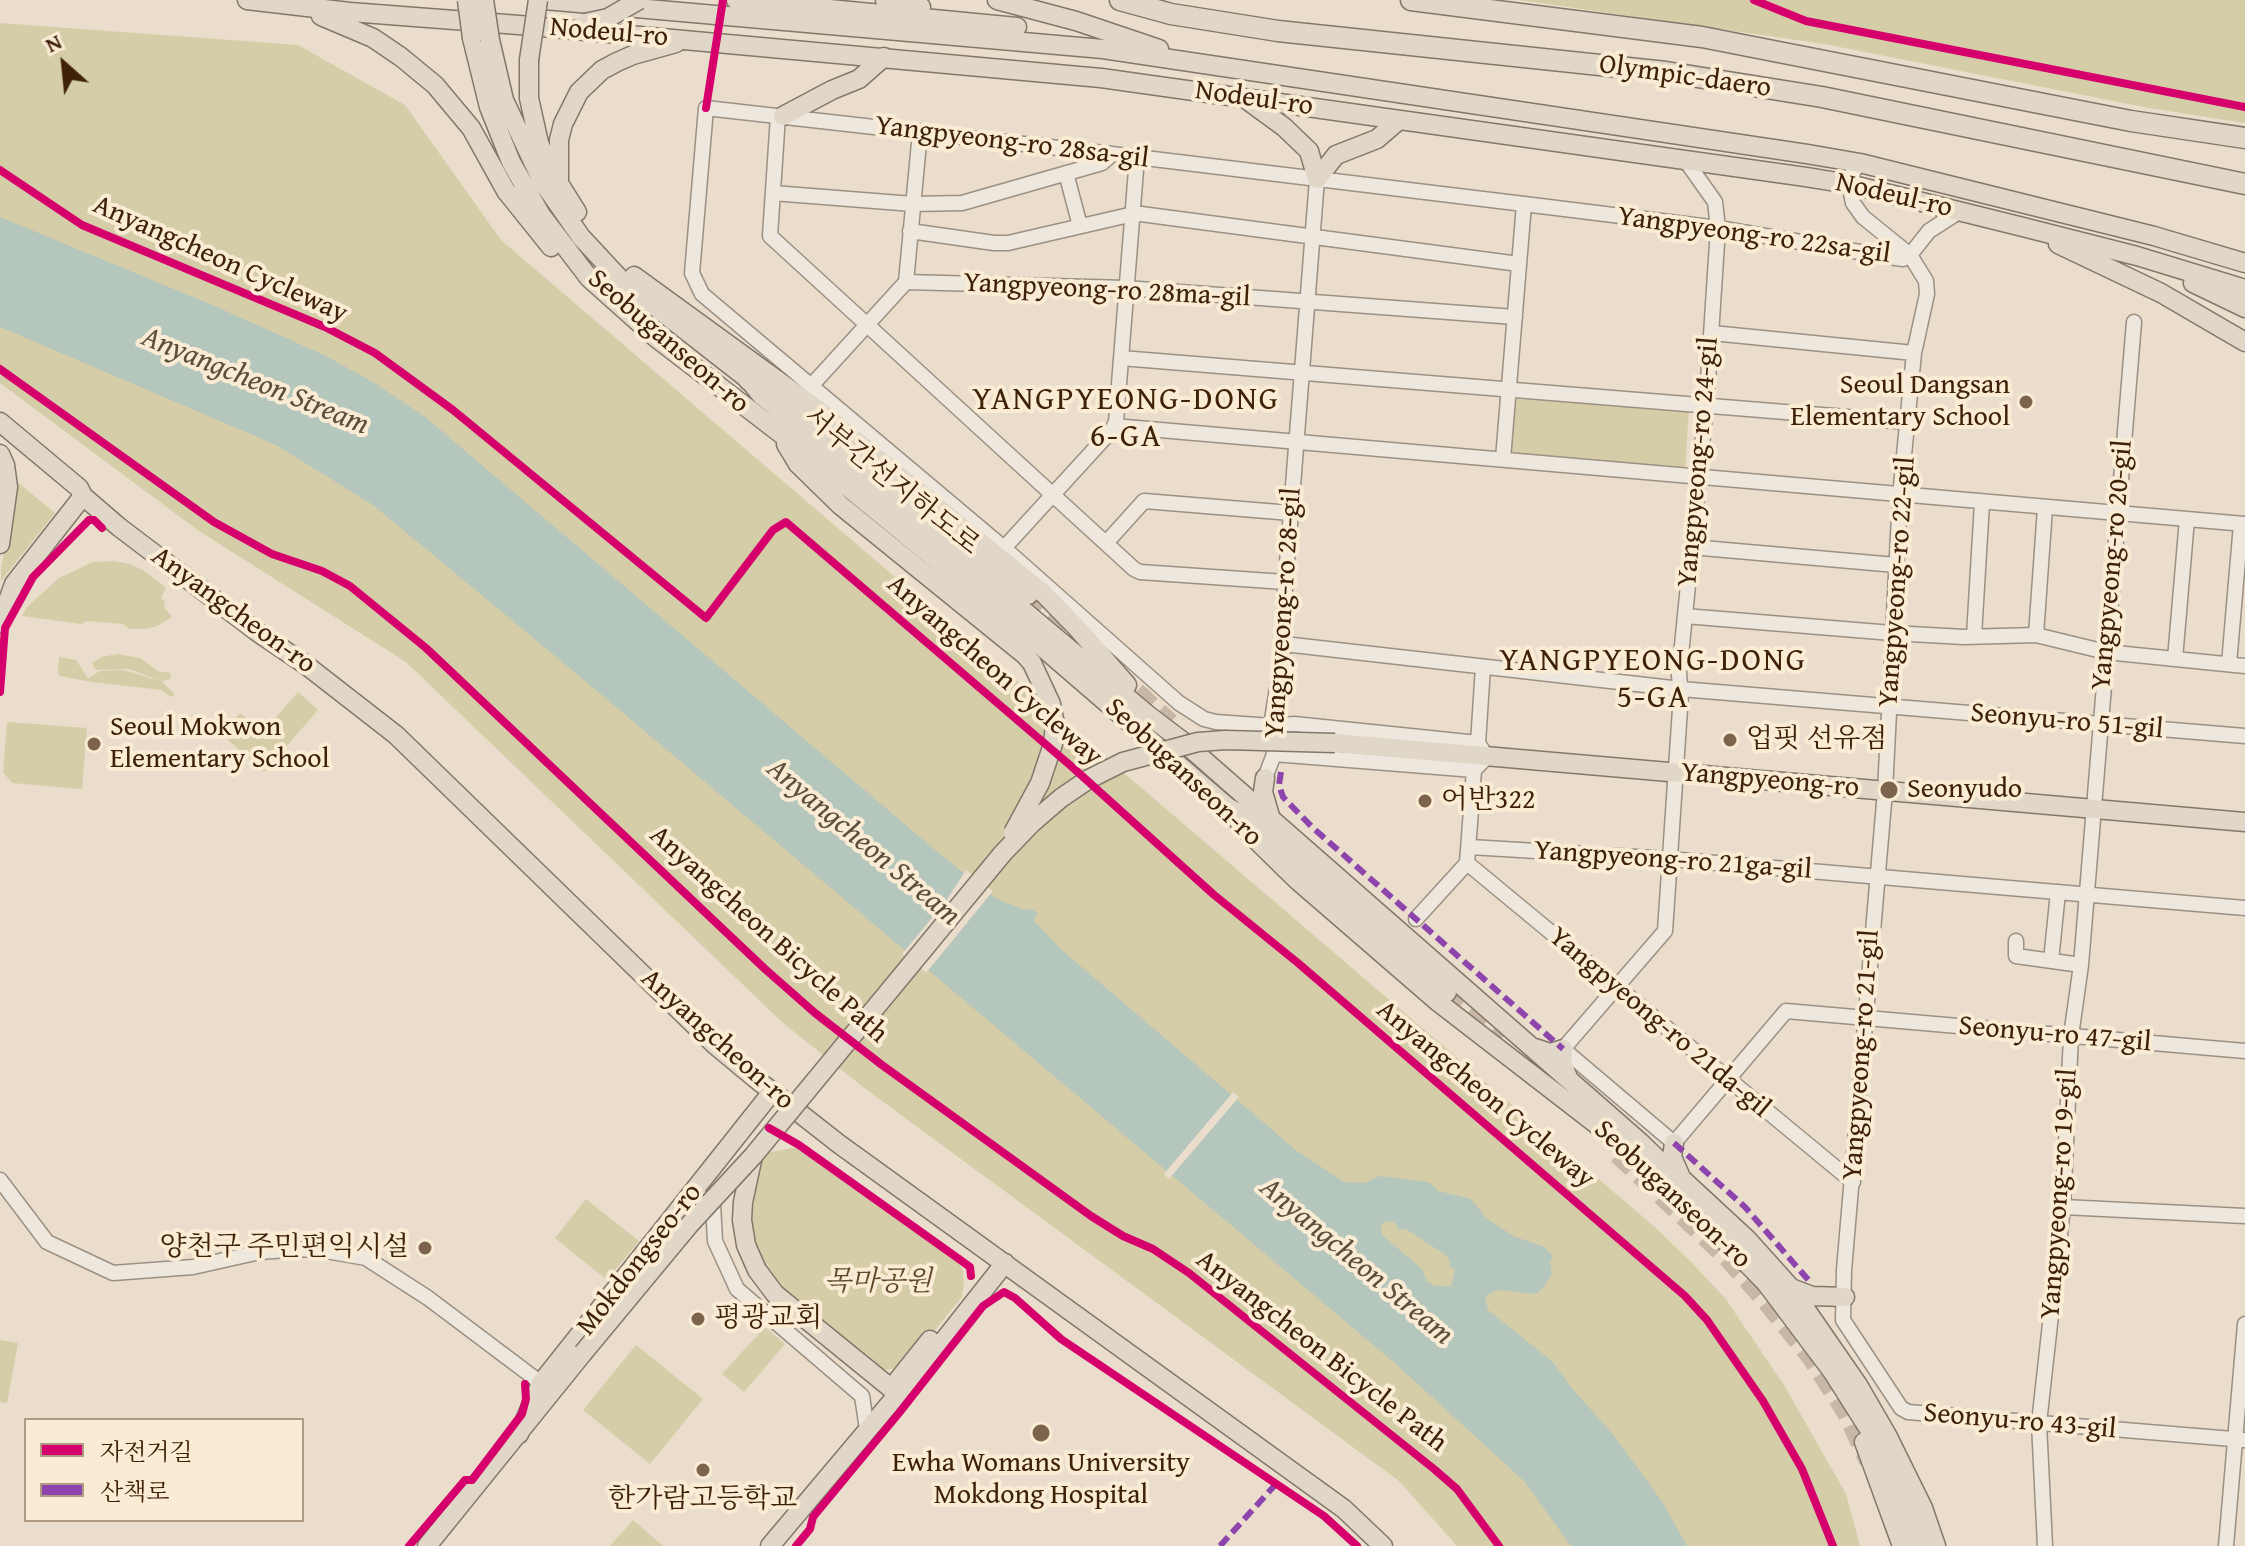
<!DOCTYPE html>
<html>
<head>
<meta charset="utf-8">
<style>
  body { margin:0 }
  #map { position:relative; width:2245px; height:1546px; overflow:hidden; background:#eaddcb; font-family:"Gentium Book Plus","Noto Serif KR",serif }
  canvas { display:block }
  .legend { position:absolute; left:24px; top:1418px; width:280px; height:104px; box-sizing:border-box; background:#faebd5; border:2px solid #af9a83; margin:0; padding:10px 14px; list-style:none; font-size:24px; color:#3f2108 }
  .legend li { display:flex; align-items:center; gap:16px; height:40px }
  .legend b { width:40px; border:2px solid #af9a83 }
  .north { position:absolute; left:24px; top:24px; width:80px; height:80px; -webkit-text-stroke:6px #faebd5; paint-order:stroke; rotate:333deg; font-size:22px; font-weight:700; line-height:32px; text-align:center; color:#3f2108 }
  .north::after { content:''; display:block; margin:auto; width:28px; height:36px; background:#3f2108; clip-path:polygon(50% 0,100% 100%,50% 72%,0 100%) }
</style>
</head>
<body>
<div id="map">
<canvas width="2245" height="1546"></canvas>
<ul class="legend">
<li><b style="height:10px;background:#d6006c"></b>자전거길</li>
<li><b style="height:10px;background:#8e44ad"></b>산책로</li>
</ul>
<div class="north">N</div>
</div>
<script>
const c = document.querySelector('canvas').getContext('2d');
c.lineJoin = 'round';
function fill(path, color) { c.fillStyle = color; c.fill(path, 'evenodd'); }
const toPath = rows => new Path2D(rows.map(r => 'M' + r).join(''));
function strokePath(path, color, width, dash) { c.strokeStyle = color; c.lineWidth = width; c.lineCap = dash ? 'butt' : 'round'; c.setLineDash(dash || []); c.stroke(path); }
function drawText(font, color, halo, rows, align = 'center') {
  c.font = font + ' "Gentium Book Plus","Noto Serif KR",serif'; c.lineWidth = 8; c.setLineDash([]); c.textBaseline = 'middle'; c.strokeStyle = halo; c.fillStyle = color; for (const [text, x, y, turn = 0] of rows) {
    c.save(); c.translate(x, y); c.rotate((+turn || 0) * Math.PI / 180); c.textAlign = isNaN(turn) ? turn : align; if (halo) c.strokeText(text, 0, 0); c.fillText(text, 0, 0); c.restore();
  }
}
fill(toPath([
  [1519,0,2245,0,2245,123,2149,108,1824,44],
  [0,23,298,45,405,105,501,240,1656,1228,1692,1263,1725,1298,1784,1385,1846,1494,1860,1546,1457,1546,1399,1481,863,1087,783,1023,406,662,199,531,0,383],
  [1514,399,1689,410,1685,470,1510,460],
  [15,480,55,513,1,581,1,570],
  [113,561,130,564,143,570,166,588,161,598,165,601,164,607,172,617,157,626,146,629,129,629,123,624,86,621,81,624,22,616,27,607,59,578,93,562],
  [118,654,140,658,158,671,170,673,171,679,162,681,175,695,171,697,162,690,92,682,60,676,58,673,59,657,76,660,88,678,100,671,123,670,161,681,129,669,96,670,92,663,101,657],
  [298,692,318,710,264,772,221,734,240,713,263,732],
  [7,722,87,728,82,789,12,783,3,772],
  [798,1147,958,1261,963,1271,964,1283,962,1297,905,1367,884,1370,782,1290,768,1273,757,1251,751,1228,749,1203,765,1153],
  [586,1199,639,1241,607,1280,555,1238],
  [765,1327,785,1344,744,1392,722,1374],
  [0,1340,18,1343,7,1403,0,1402],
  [636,1345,703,1399,650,1464,583,1410],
  [633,1520,663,1546,610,1546]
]), '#d5cda8');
fill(toPath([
  [0,217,210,304,324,355,373,382,424,416,941,855,997,899,1025,910,1032,909,1037,913,1034,921,1064,952,1297,1151,1344,1182,1365,1183,1379,1176,1422,1181,1430,1183,1438,1191,1471,1199,1485,1217,1513,1236,1545,1247,1553,1257,1550,1260,1552,1274,1542,1289,1536,1294,1497,1290,1485,1296,1488,1310,1553,1362,1571,1387,1615,1437,1663,1503,1687,1546,1571,1546,1524,1481,1397,1365,584,680,373,505,276,445,0,327],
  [1389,1221,1395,1223,1399,1230,1406,1229,1444,1254,1449,1259,1450,1267,1455,1270,1451,1286,1435,1286,1427,1281,1422,1269,1382,1235,1381,1224]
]), '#b5c6bc');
fill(toPath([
  [966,870,993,891,926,973,902,954,946,901],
  [1233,1092,1239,1097,1169,1179,1164,1174]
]), '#eaddcb');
strokePath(toPath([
  [1028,594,1078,639],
  [1114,672,1170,723],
  [1446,992,1499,1041],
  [1618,1154,1728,1258,1764,1298,1812,1358,1847,1413,1869,1461]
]), '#c8b7a4', 20, [20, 10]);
const minor = toPath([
  [778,116,770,236,1053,495,1134,569,1140,572,1285,582],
  [1686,161,1715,202,1718,228,1707,396,1679,675,1681,694,1665,931,1563,1049,1674,1143,1786,1011,2245,1051],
  [1860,163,1852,173,1849,184,1853,203,1863,217,1910,255,1926,281,1927,294,1914,353,1900,496,1885,791,1844,1270,1843,1320,1901,1408,1908,1412,2245,1440],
  [1066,173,1080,226],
  [773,193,913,204,962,203,1102,163,1112,154],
  [910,231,994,243,1008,243,1129,215,1141,214,1519,264],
  [1910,255,1929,231,1960,211],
  [906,282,1126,288,1515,317],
  [1712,333,1914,353],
  [1121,358,1908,422],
  [812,385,906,282,920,132],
  [1114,426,2245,524],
  [1503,459,1524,204],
  [1106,543,1144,501,1291,513],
  [1691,547,1896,565],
  [1004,548,1112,430,1116,422,1137,157],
  [1685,616,1892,633,1964,637,2036,635,2106,652,2245,666],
  [2036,635,2045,508],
  [1974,636,1982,503],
  [1284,644,1681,689,2245,736],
  [2175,659,2187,519],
  [2229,664,2241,524],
  [1478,743,1483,667],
  [1274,754,1474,770,1487,757,1478,743,1294,724,1271,726,1216,722,1204,719,1179,703,1004,548,702,294,692,273,706,108,1112,154,1524,204,1718,228,1889,257,1903,259,1910,255],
  [1265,778,1274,754,1271,726,1284,644,1285,588,1317,179],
  [1470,847,1669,859,2245,908],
  [1467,863,1853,1182],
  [1416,919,1467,863,1474,770],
  [2016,941,2016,956,2081,965],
  [2051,961,2058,892],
  [0,1180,47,1242,113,1273,193,1267,260,1252,299,1249,326,1251,366,1258,428,1298,541,1383],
  [686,1201,701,1198,708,1199,713,1204,715,1241,737,1289,862,1396,867,1429],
  [2063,1207,2245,1216],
  [2045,1546,2039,1423,2063,1207,2071,1036,2081,965,2134,322],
  [2226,1546,2245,1324]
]);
const major = toPath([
  [247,0,350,12,519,25,1101,78,1806,177,1849,184,2019,226,2137,256,2245,289],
  [545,0,1103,49,1807,154,1860,163,2154,236,2245,263],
  [736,0,1017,27],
  [885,0,921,7],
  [997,0,1076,21,1159,49],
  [321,16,373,38,401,57,435,85,471,128,506,191,551,247],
  [472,38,489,107,511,162,541,215,589,278,655,337,806,453,1027,634,1231,810,1242,826,1297,880,1438,1002,1605,1131,1712,1228,1766,1283,1832,1371,1870,1431,1886,1464,1919,1546],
  [490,40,504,100,542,181,581,237,621,280,749,380,761,395,888,497,1148,715,1181,740,1641,1143,1672,1173,1681,1178,1747,1239,1791,1288,1858,1385,1887,1435,1923,1508,1936,1546],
  [529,60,529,98,539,143,550,169,577,212],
  [1247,100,1284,127,1309,151,1317,179],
  [783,116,832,90,859,79,884,57],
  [559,179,559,140,563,124,579,92,602,70,617,62,633,55,676,43],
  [1317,179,1336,155,1377,139,1399,120],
  [2058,244,2161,293,2245,342],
  [634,276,817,409,1044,594,1078,629,1127,685],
  [2193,283,2245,308],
  [0,422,79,488,83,496,119,527,256,631,306,665,396,735,715,1045,756,1079,839,1144,1344,1509,1383,1546],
  [786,444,798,464,840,505,1025,655,1032,663],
  [0,454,5,465,8,487,0,544],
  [0,623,14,584,83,496],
  [1335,743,2245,822],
  [1265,778,1263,792,1270,816],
  [1535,1048,1550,1053,1563,1049,1562,1063,1569,1080],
  [1674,1143,1672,1157,1680,1175],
  [753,1156,743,1202,742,1220,746,1245,757,1270,775,1294,898,1394],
  [1791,1288,1812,1296,1845,1297],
  [898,1394,898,1380,930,1340],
  [519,1434,541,1383,772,1092],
  [1864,1442,1902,1546],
  [427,1546,583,1353],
  [770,1546,898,1394,910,1388,930,1358,1005,1263]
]);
const highway = toPath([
  [1120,0,1171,14,1278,31,1666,72,1822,97,2245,184],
  [1411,0,1702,37,2131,121,2245,138],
  [749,380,768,385,823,426,1028,594],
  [1231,810,1250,820,1446,992]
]);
strokePath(minor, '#9b9083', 17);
strokePath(major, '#82776a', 21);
strokePath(highway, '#82776a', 23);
strokePath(minor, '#ede7de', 14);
strokePath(major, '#e1d7c8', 18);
strokePath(highway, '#e1d7c8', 20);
const majorBridge = toPath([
  [467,0,472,38],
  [484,0,490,40],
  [585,23,608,18,639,0],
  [529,60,538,0],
  [1013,833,1040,783,1053,744,1055,724,1051,704,1032,663],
  [583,1353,690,1224,753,1156,1003,853,1032,823,1061,798,1089,779,1123,762,1198,742,1226,740,1335,743]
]);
strokePath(majorBridge, '#82776a', 21, []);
strokePath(majorBridge, '#e1d7c8', 18);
strokePath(toPath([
  [1281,772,1279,785,1283,797,1312,827,1563,1049],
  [1674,1143,1745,1207,1811,1283],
  [1220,1546,1275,1485]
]), '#8e44ad', 6, [12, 6]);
strokePath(toPath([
  [1754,0,1806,21,2245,107],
  [706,108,723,0],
  [0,170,82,225,325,327,375,353,453,410,706,618,773,530,786,522,1071,766,1213,894,1298,963,1685,1296,1707,1320,1763,1401,1802,1469,1833,1546],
  [0,369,214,522,272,554,322,571,350,586,426,648,765,969,815,1013,882,1065,1091,1216,1123,1236,1153,1249,1189,1273,1434,1469,1457,1489,1499,1546],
  [0,692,5,628,33,577,89,520,94,520,102,528],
  [769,1128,799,1145,959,1259,970,1267,971,1276],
  [409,1546,465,1480,472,1480,522,1414,526,1399,525,1384],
  [796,1546,810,1529,813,1517,899,1413,983,1306,1004,1292,1015,1298,1061,1339,1324,1516,1357,1546]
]), '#d6006c', 8);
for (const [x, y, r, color] of [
  [2026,402,8,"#7b634c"],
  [1730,740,8,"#7b634c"],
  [94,744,8,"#7b634c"],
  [1889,790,10,"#7b634c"],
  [1425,801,8,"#7b634c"],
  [425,1248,8,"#7b634c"],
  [698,1319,8,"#7b634c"],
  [1041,1433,10,"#7b634c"],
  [703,1470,8,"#7b634c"]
]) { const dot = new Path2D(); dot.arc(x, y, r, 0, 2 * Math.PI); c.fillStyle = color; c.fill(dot); strokePath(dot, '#faebd5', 3); }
drawText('28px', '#3f2108', '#faebd5', [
  ["Nodeul-ro",609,33,5],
  ["Olympic-daero",1685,77,8],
  ["Nodeul-ro",1254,99,8],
  ["Yangpyeong-ro 28sa-gil",1012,143,7],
  ["Nodeul-ro",1894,196,13],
  ["Yangpyeong-ro 22sa-gil",1754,236,8],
  ["Anyangcheon Cycleway",220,260,24],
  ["Yangpyeong-ro 28ma-gil",1107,291,3],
  ["Seobuganseon-ro",668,342,41],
  ["Yangpyeong-ro 24-gil",1699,462,-85],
  ["서부간선지하도로",891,482,39],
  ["Yangpyeong-ro 20-gil",2113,565,-85],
  ["Yangpyeong-ro 22-gil",1898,582,-86],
  ["Anyangcheon-ro",233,611,36],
  ["Yangpyeong-ro 28-gil",1284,613,-86],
  ["Anyangcheon Cycleway",994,671,41],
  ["Seonyu-ro 51-gil",2067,722,5],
  ["Seobuganseon-ro",1183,773,43],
  ["Yangpyeong-ro",1770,781,5],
  ["Yangpyeong-ro 21ga-gil",1673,861,4],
  ["Anyangcheon Bicycle Path",768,935,42],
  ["Yangpyeong-ro 21da-gil",1659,1023,40],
  ["Seonyu-ro 47-gil",2055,1035,5],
  ["Anyangcheon-ro",717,1040,42],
  ["Yangpyeong-ro 21-gil",1862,1055,-86],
  ["Anyangcheon Cycleway",1485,1095,40],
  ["Yangpyeong-ro 19-gil",2060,1194,-86],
  ["Seobuganseon-ro",1672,1195,43],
  ["Mokdongseo-ro",640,1260,-52],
  ["Anyangcheon Bicycle Path",1321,1352,38],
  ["Seonyu-ro 43-gil",2020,1422,5]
]);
drawText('28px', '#3f2108', '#faebd5', [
  ["Seoul Dangsan",2010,386,"right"],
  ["Elementary School",2010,418,"right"],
  ["Seoul Mokwon",110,728],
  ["Elementary School",110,760],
  ["업핏 선유점",1746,740],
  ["Seonyudo",1907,790],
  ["어반322",1441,801],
  ["양천구 주민편익시설",409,1248,"right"],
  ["평광교회",714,1319],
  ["Ewha Womans University",1041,1464,"center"],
  ["Mokdong Hospital",1041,1496,"center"],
  ["한가람고등학교",703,1500,"center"]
], 'left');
drawText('italic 28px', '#604929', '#faebd5', [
  ["목마공원",878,1283]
]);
drawText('italic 30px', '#5c503c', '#faebd5', [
  ["Anyangcheon Stream",255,382,22],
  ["Anyangcheon Stream",863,843,40],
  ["Anyangcheon Stream",1356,1262,40]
]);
c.letterSpacing = '2px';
drawText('32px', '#3f2108', '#faebd5', [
  ["YANGPYEONG-DONG",1126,401],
  ["6-GA",1126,438],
  ["YANGPYEONG-DONG",1653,662],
  ["5-GA",1653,699]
]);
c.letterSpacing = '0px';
</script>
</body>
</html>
